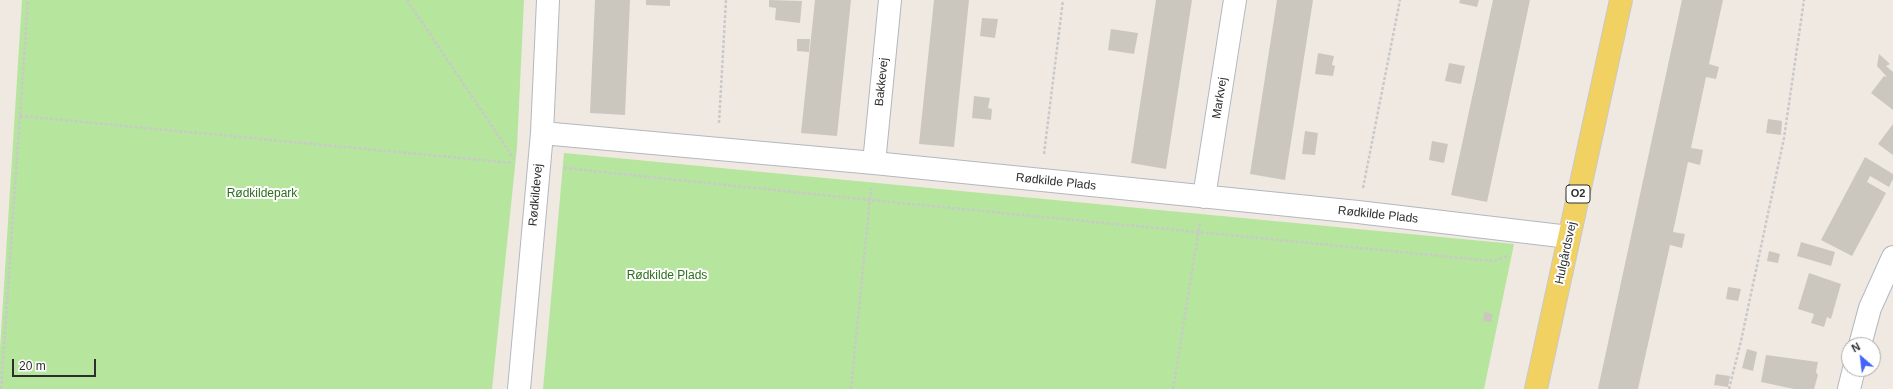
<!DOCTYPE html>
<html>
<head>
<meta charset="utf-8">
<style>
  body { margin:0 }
  #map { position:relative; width:1893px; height:389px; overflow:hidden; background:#efe9e1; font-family:Arial,sans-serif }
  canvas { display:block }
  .north { position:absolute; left:1841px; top:337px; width:40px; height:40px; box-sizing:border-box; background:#fff; border:1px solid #ababab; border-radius:50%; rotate:332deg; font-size:11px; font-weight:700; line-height:16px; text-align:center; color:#2e2e2e }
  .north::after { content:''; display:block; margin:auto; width:14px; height:18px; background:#4264fb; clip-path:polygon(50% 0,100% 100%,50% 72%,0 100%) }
  .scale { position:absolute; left:12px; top:359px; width:84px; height:18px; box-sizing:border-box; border:2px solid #2e2e2e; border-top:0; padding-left:5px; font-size:12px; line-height:14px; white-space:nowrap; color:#2e2e2e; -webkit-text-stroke:3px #fff; paint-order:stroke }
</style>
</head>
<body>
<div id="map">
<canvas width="1893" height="389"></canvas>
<div class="north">N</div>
<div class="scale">20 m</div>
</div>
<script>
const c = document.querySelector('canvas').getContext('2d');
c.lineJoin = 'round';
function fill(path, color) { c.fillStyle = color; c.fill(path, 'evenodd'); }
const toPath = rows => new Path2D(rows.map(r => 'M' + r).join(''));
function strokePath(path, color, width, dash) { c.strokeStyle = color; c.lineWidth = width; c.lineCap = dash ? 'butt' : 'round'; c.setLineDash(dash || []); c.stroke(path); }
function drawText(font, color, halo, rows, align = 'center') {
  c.font = font + ' Arial,sans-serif'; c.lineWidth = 4; c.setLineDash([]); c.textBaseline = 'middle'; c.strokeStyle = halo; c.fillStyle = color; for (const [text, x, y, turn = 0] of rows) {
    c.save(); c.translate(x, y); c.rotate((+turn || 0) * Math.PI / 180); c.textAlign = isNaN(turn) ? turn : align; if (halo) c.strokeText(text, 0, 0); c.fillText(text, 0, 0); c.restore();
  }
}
fill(toPath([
  [22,0,524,0,517,147,492,389,0,389,0,349],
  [564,153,1514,244,1484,389,543,389]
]), '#b6e59e');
fill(toPath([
  [595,0,630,0,625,115,590,113],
  [646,0,670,0,670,6,646,5],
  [769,0,802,1,800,23,775,20,776,8,769,7],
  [815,0,851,0,837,136,801,133],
  [934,0,969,0,954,147,919,144],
  [1156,0,1192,0,1166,169,1131,163],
  [1277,0,1313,0,1285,180,1250,174],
  [1460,0,1479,0,1477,7,1459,3],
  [1493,0,1530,0,1487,202,1451,195],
  [1682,0,1723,0,1709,64,1719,67,1716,79,1706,77,1691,148,1703,150,1700,165,1688,162,1673,232,1685,234,1682,248,1670,245,1638,389,1598,389],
  [982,18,998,19,995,38,980,36],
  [1111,29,1138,33,1134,54,1108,50],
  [797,39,810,39,809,52,797,51],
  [1318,53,1334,56,1332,65,1335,66,1333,76,1315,74],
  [1879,54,1890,64,1886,66,1893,72,1893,110,1871,93,1884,76,1887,77,1877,66],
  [1449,63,1465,66,1461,84,1445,81],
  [974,96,990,98,988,108,992,109,991,120,972,118],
  [1768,119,1782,121,1781,135,1766,133],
  [1893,124,1893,155,1878,144],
  [1305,131,1318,133,1315,155,1302,154],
  [1432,141,1448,144,1444,163,1429,160],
  [1865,157,1893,174,1893,179,1889,187,1870,176,1867,182,1886,193,1852,256,1821,240],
  [1801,242,1835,252,1831,266,1797,256],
  [1769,251,1780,254,1778,263,1767,261],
  [1809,273,1841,284,1831,319,1827,317,1824,327,1811,323,1814,314,1798,309],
  [1728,287,1741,289,1738,301,1726,299],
  [1484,312,1493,314,1491,322,1483,321],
  [1747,349,1757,352,1753,371,1742,368],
  [1766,355,1818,362,1816,372,1818,375,1814,389,1794,389,1761,382],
  [1716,374,1730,376,1728,387,1714,385]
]), '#cbc7bf');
const street = toPath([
  [542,133,874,163,1358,212,1569,237],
  [874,163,890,0],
  [1204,197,1235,0],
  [1860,345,1870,308,1893,257],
  [519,389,542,133,548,0],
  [1849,389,1854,369]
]);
const primary = toPath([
  [1536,389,1621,0]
]);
strokePath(street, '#b4b7c1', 24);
strokePath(primary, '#c9c9c9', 24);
strokePath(toPath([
  [407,0,514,159],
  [20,116,513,163],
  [719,123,726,0],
  [1044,154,1063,0],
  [564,168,870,200,1493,261,1508,256],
  [1363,188,1400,0],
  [1,389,28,0],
  [851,389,871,188],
  [1173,389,1200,222],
  [1729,389,1741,341,1784,138,1804,0]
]), '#c9c9c9', 2.5, [3, 2]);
strokePath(street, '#fff', 22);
strokePath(primary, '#f2d163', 22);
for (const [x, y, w] of [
  [1578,194,24]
]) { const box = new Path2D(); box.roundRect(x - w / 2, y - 9, w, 18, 3); c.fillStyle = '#fff'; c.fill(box); strokePath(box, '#2e2e2e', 1); }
drawText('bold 11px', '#2e2e2e', null, [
  ["O2",1578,194]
]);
drawText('12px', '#2e2e2e', '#fff', [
  ["Bakkevej",882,82,-84],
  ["Markvej",1220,98,-81],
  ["Rødkilde Plads",1056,182,6],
  ["Rødkildevej",536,195,-85],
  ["Rødkilde Plads",1378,215,6],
  ["Hulgårdsvej",1566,253,-78]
]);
drawText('12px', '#2c6e1b', '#fff', [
  ["Rødkildepark",262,194],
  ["Rødkilde Plads",667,276]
]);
</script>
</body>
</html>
